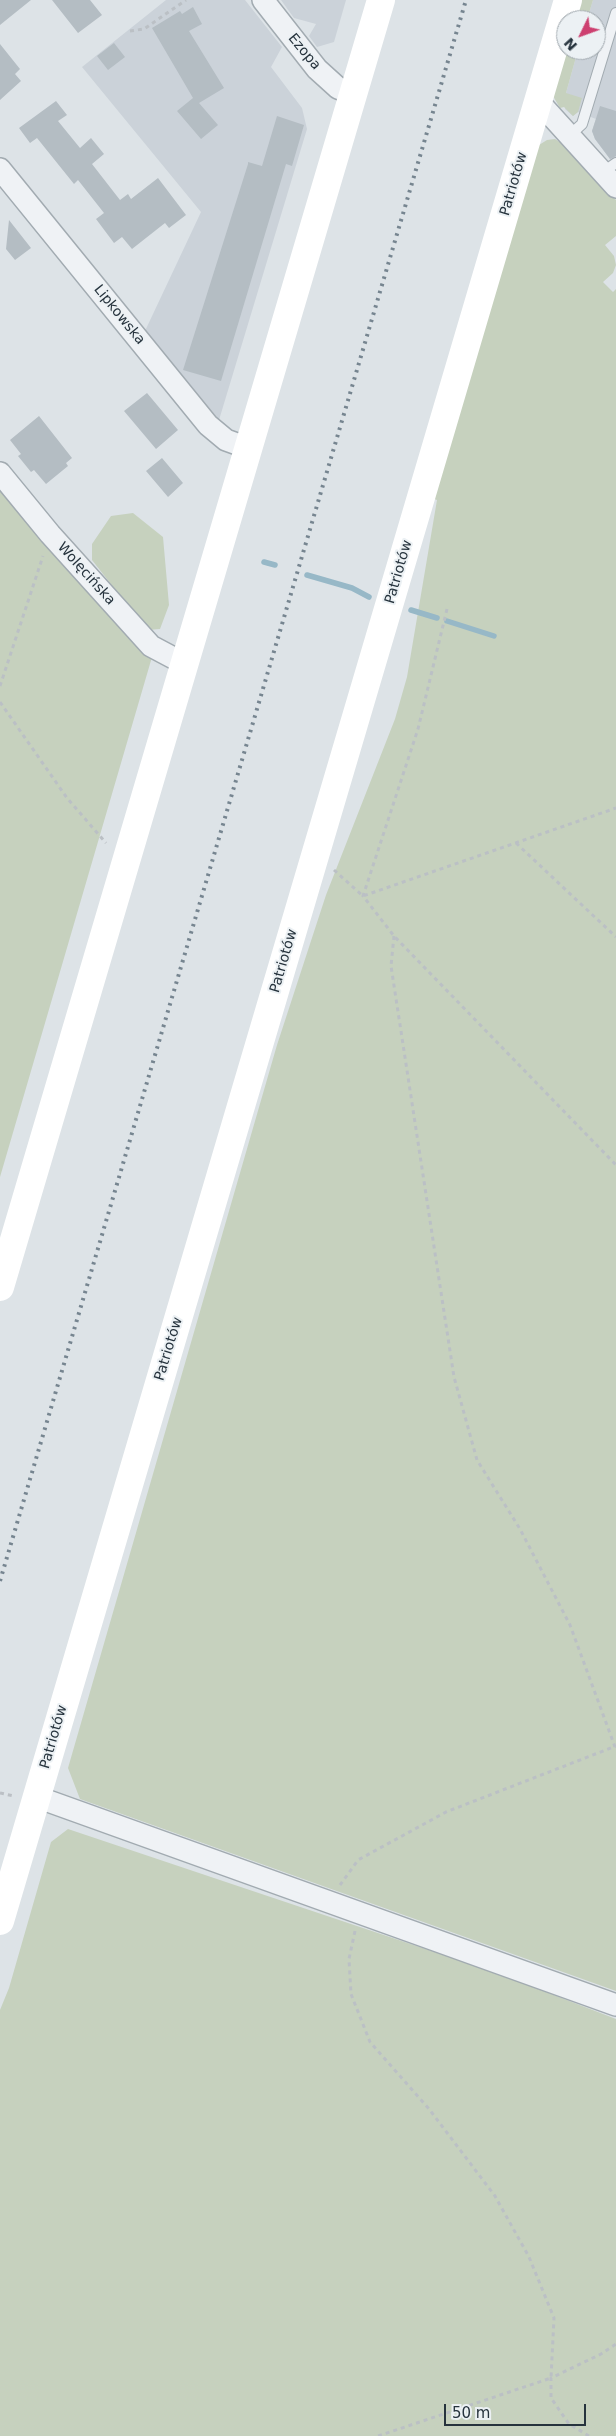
<!DOCTYPE html>
<html>
<head>
<meta charset="utf-8">
<style>
  body { margin:0 }
  #map { position:relative; width:616px; height:2436px; overflow:hidden; background:#dde3e7; font-family:"DejaVu Sans",sans-serif }
  canvas { display:block }
  .north { position:absolute; left:556px; top:10px; width:50px; height:50px; box-sizing:border-box; background:#ecf1f4; border:1px solid #9da5ab; border-radius:50%; rotate:228deg; font-size:14px; font-weight:700; line-height:20px; text-align:center; color:#26333d }
  .north::after { content:''; display:block; margin:auto; width:18px; height:22px; background:#cd4070; clip-path:polygon(50% 0,100% 100%,50% 72%,0 100%) }
  .scale { position:absolute; left:444px; top:2404px; width:142px; height:22px; box-sizing:border-box; border:2px solid #26333d; border-top:0; padding-left:6px; font-size:15px; line-height:18px; white-space:nowrap; color:#26333d; -webkit-text-stroke:4px #ecf1f4; paint-order:stroke }
</style>
</head>
<body>
<div id="map">
<canvas width="616" height="2436"></canvas>
<div class="north">N</div>
<div class="scale">50 m</div>
</div>
<script>
const c = document.querySelector('canvas').getContext('2d');
c.lineJoin = 'round';
function fill(path, color) { c.fillStyle = color; c.fill(path, 'evenodd'); }
const toPath = rows => new Path2D(rows.map(r => 'M' + r).join(''));
function strokePath(path, color, width, dash) { c.strokeStyle = color; c.lineWidth = width; c.lineCap = dash ? 'butt' : 'round'; c.setLineDash(dash || []); c.stroke(path); }
function drawText(font, color, halo, rows, align = 'center') {
  c.font = font + ' "DejaVu Sans",sans-serif'; c.lineWidth = 4; c.setLineDash([]); c.textBaseline = 'middle'; c.strokeStyle = halo; c.fillStyle = color; for (const [text, x, y, turn = 0] of rows) {
    c.save(); c.translate(x, y); c.rotate((+turn || 0) * Math.PI / 180); c.textAlign = isNaN(turn) ? turn : align; if (halo) c.strokeText(text, 0, 0); c.fillText(text, 0, 0); c.restore();
  }
}
fill(toPath([
  [166,0,245,0,282,47,271,67,302,108,307,129,219,420,145,331,201,212,82,67],
  [281,0,346,0,334,42,317,47,309,36,316,24,294,18],
  [593,0,616,0,616,167,595,139,592,131,596,119,578,112,573,116,565,109,566,93,578,50,596,50,596,20,587,20]
]), '#cbd2d9');
fill(toPath([
  [579,0,593,0,587,20,573,20],
  [566,50,578,50,566,93,582,98,578,112,573,116,564,107,560,108,553,96],
  [555,139,569,148,616,200,616,236,605,245,614,256,616,265,613,273,603,282,613,292,616,289,616,1991,80,1799,68,1768,277,1045,326,895,395,719,407,677,437,500,432,498,539,145,547,140],
  [0,482,152,657,0,1177],
  [133,513,163,537,169,605,160,629,147,630,92,560,92,544,111,516],
  [68,1829,494,1972,616,2019,616,2436,0,2436,0,2010,9,1988,51,1842]
]), '#c6d1be');
strokePath(toPath([
  [264,562,275,565],
  [307,575,352,588,369,597],
  [411,610,437,618],
  [447,621,494,636]
]), '#97b8c7', 5.5);
fill(toPath([
  [0,0,31,0,0,25],
  [52,0,90,0,102,15,78,33],
  [193,7,202,24,189,31,224,88,199,103,218,125,201,139,177,111,193,98,152,28,180,11,182,14],
  [114,43,125,57,108,70,97,56],
  [0,44,20,69,15,74,21,81,0,100],
  [56,101,67,115,58,121,80,148,91,138,104,154,92,164,120,200,128,194,131,199,158,178,186,215,169,228,165,223,132,249,122,237,114,243,96,219,104,213,78,180,74,184,37,138,30,143,19,128],
  [600,106,616,111,616,156,610,159,595,139,592,131],
  [277,116,304,125,292,166,286,164,221,381,183,370,248,164,248,162,262,166],
  [9,220,31,248,15,260,6,249],
  [147,393,178,430,156,449,124,411],
  [39,416,72,458,66,463,68,466,46,484,34,470,31,472,18,456,21,454,10,440],
  [162,458,183,483,168,497,146,471]
]), '#b4bdc3');
const service = toPath([
  [570,135,582,124,616,13],
  [603,172,616,163]
]);
const minor = toPath([
  [263,0,317,69,338,88,353,94],
  [538,101,616,187],
  [0,169,208,425,226,440,248,448],
  [0,473,50,534,151,646,183,663],
  [37,1797,616,2005]
]);
strokePath(service, '#a2abb1', 12);
strokePath(minor, '#a2abb1', 24);
strokePath(toPath([
  [130,31,144,29,186,0],
  [447,609,418,729,363,896,394,936,616,1165],
  [0,686,43,556],
  [0,702,67,798,106,843],
  [516,843,616,937],
  [334,870,363,896,616,808],
  [394,936,391,966,454,1377,477,1460,520,1529,570,1625,615,1747],
  [0,1793,14,1796],
  [340,1885,358,1860,446,1812,616,1746],
  [355,1931,349,1959,351,1994,370,2042,429,2109,495,2196,529,2257,554,2318,551,2378,378,2436],
  [589,2436,569,2424,551,2398,551,2378,601,2354,616,2344]
]), '#bbc0c5', 3, [4, 4]);
strokePath(service, '#eff2f5', 10);
strokePath(minor, '#eff2f5', 21);
strokePath(toPath([
  [0,1287,381,0],
  [0,1921,568,0]
]), '#fff', 28);
strokePath(toPath([
  [0,1581,466,0]
]), '#768590', 4, [2.5, 5]);
drawText('14px', '#26333d', '#ecf1f4', [
  ["Ezopa",304,52,50],
  ["Patriotów",514,184,-74],
  ["Lipkowska",119,315,51],
  ["Patriotów",399,572,-74],
  ["Wolęcińska",86,574,48],
  ["Patriotów",284,961,-74],
  ["Patriotów",169,1349,-73],
  ["Patriotów",54,1737,-74]
]);
</script>
</body>
</html>
